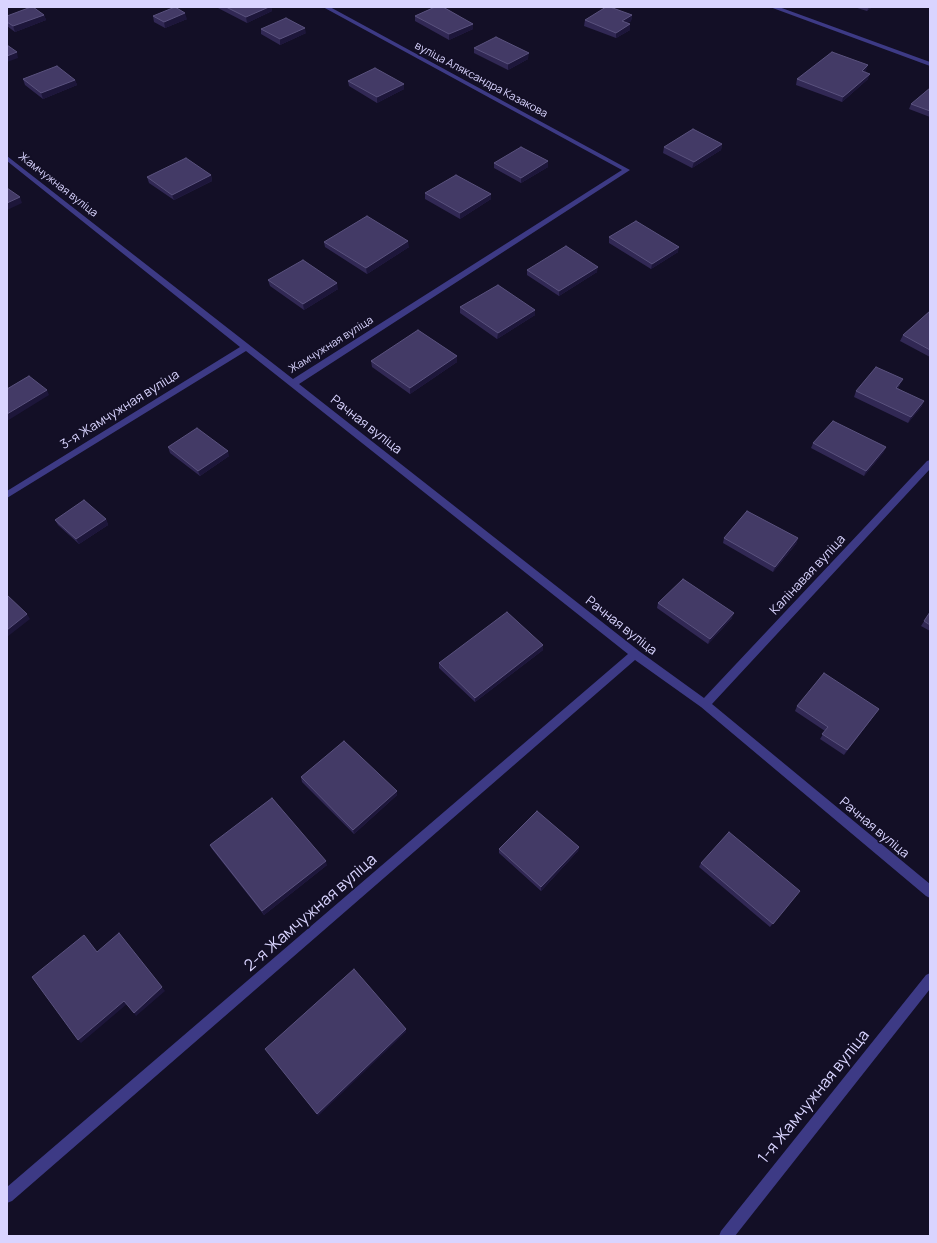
<!DOCTYPE html>
<html>
<head>
<meta charset="utf-8">
<style>
  body { margin:0 }
  #map { position:relative; width:937px; height:1243px; overflow:hidden; background:#130f26; font-family:Manrope,sans-serif }
  canvas { display:block }
  .frame { position:absolute; inset:0; border:8px solid #d9d4ff; pointer-events:none }
</style>
</head>
<body>
<div id="map">
<canvas width="937" height="1243"></canvas>
<div class="frame"></div>
</div>
<script>
const c = document.querySelector('canvas').getContext('2d');
c.lineJoin = 'round';
const toPath = rows => new Path2D(rows.map(r => 'M' + r).join(''));
function fill(path, color) { c.fillStyle = color; c.fill(path, 'evenodd'); }
function strokePath(path, color, width, dash) { c.strokeStyle = color; c.lineWidth = width; c.lineCap = dash ? 'butt' : 'round'; c.setLineDash(dash || []); c.stroke(path); }
function drawText(font, color, halo, rows, align = 'center') {
  c.font = font + ' Manrope,sans-serif'; c.lineWidth = 3.5; c.setLineDash([]); c.textBaseline = 'middle'; c.strokeStyle = halo; c.fillStyle = color; for (const [text, x, y, turn = 0] of rows) {
    c.save(); c.translate(x, y); c.rotate((+turn || 0) * Math.PI / 180); c.textAlign = isNaN(turn) ? turn : align; if (halo) c.strokeText(text, 0, 0); c.fillText(text, 0, 0); c.restore();
  }
}
fill(toPath([
  [323,7,330,7,630,170,299,384,639,651,704,698,927,461,930,460,930,469,712,704,930,884,930,898,926,896,701,707,635,660,12,1201,7,1203,7,1187,628,654,246,351,7,498,7,491,240,347,7,161,7,156,293,379,622,170,323,7],
  [770,7,779,7,930,62,930,66,770,7],
  [930,973,930,989,735,1236,719,1236,721,1231,926,975,930,973]
]), '#3d3a85');
fill(toPath([
  [218,7,271,7,272,11,247,23,218,8],
  [854,7,872,7,867,11],
  [44,15,46,20,15,32,7,26,7,16],
  [632,15,631,21,627,23,630,24,630,30,616,38,584,26,585,20],
  [153,16,187,19,165,28,154,22],
  [415,16,473,24,473,29,449,40,415,21],
  [261,29,306,33,280,45,261,34],
  [474,48,528,59,508,70,474,53],
  [866,71,865,72,868,79,842,102,796,85,797,79],
  [23,79,75,80,77,85,43,99,25,85],
  [348,81,404,89,377,103,349,86],
  [930,88,930,117,909,109,911,104],
  [722,144,721,150,692,168,663,153,664,147],
  [548,161,548,167,521,183,494,168,494,163],
  [211,175,212,181,174,200,149,183,147,177],
  [425,193,491,194,491,199,460,219,425,199],
  [609,237,678,252,651,269,609,243],
  [324,242,409,247,367,274,325,247],
  [527,270,597,272,559,296,527,275],
  [268,280,338,289,304,310,270,286],
  [460,307,535,315,497,339,460,313],
  [930,311,930,357,900,341,903,335],
  [371,361,457,362,410,394,372,367],
  [900,385,898,388,922,406,908,423,854,397,856,391],
  [813,443,886,447,883,453,864,476,811,448],
  [168,447,229,456,200,476,170,453],
  [106,519,108,525,79,544,58,525,55,520],
  [724,538,798,538,796,544,773,572,723,543],
  [658,603,732,618,708,644,657,608],
  [930,612,930,631,921,626],
  [543,650,475,702,439,668,439,663],
  [797,706,879,709,844,755,820,739,825,731,795,711],
  [301,777,397,791,397,795,354,834,302,782],
  [210,845,327,865,264,915,212,849],
  [579,847,578,851,541,891,499,853,499,849],
  [701,863,800,891,770,927,699,867]
]), '#312854');
fill(toPath([
  [269,7,271,7,272,11,247,23,246,17],
  [869,7,872,7,867,11],
  [185,13,187,19,165,28,164,22],
  [44,15,46,20,15,32,13,26],
  [632,15,631,21,622,26,622,21],
  [473,24,473,29,449,40,449,34],
  [630,24,630,30,616,38,616,33],
  [305,28,306,33,280,45,280,39],
  [17,52,18,58,7,62,7,56],
  [529,53,528,59,508,70,508,64],
  [868,65,866,71,860,76,862,71],
  [870,74,868,79,842,102,843,97],
  [75,80,77,85,43,99,41,93],
  [404,84,404,89,377,103,377,97],
  [722,144,721,150,692,168,694,162],
  [548,161,548,167,521,183,521,178],
  [211,175,212,181,174,200,172,195],
  [491,194,491,199,460,219,460,213],
  [20,197,22,203,7,210,7,203],
  [408,241,409,247,367,274,366,268],
  [679,247,678,252,651,269,652,264],
  [598,267,597,272,559,296,559,291],
  [337,283,338,289,304,310,303,304],
  [535,310,535,315,497,339,498,333],
  [457,356,457,362,410,394,410,388],
  [903,379,900,385,894,393,896,388],
  [47,390,49,395,7,421,7,414],
  [924,401,922,406,908,423,911,417],
  [886,447,883,453,864,476,866,471],
  [228,451,229,456,200,476,198,471],
  [106,519,108,525,79,544,76,539],
  [798,538,796,544,773,572,775,567],
  [734,613,732,618,708,644,710,639],
  [27,614,30,619,7,637,7,630],
  [543,645,543,650,475,702,475,698],
  [879,709,876,713,844,755,847,750],
  [397,791,397,795,354,834,353,830],
  [579,847,578,851,541,891,541,887],
  [326,861,327,865,264,915,262,911],
  [119,933,165,991,136,1016,134,1013],
  [124,1001,127,1004,81,1043,78,1040],
  [406,1029,406,1032,318,1116,317,1114]
]), '#1d163a');
const building = toPath([
  [31,7,33,7,44,15,13,26,7,22,7,16,31,7],
  [175,7,185,13,164,22,153,16,175,7],
  [226,7,269,7,246,17,226,7],
  [435,7,443,7,473,24,449,34,415,16,435,7],
  [606,7,610,7,632,15,622,21,630,24,616,33,585,20,606,7],
  [286,18,305,28,280,39,261,29,286,18],
  [496,37,529,53,508,64,474,48,496,37],
  [7,45,17,52,7,56,7,45],
  [832,52,868,65,862,71,870,74,843,97,797,79,832,52],
  [57,66,75,80,41,93,23,79,57,66],
  [375,68,404,84,377,97,348,81,375,68],
  [930,88,930,111,911,104,930,88],
  [693,129,722,144,694,162,664,147,693,129],
  [521,147,548,161,521,178,494,163,521,147],
  [186,158,211,175,172,195,147,177,186,158],
  [456,175,491,194,460,213,425,193,456,175],
  [7,188,20,197,7,203,7,188],
  [367,216,408,241,366,268,324,242,367,216],
  [636,221,679,247,652,264,609,237,636,221],
  [566,246,598,267,559,291,527,270,566,246],
  [303,260,337,283,303,304,268,280,303,260],
  [498,285,535,310,498,333,460,307,498,285],
  [930,311,930,350,903,335,930,311],
  [418,330,457,356,410,388,371,361,418,330],
  [876,367,903,379,896,388,924,401,911,417,856,391,876,367],
  [29,376,47,390,7,414,7,389,29,376],
  [833,421,886,447,866,471,813,443,833,421],
  [197,428,228,451,198,471,168,447,197,428],
  [84,500,106,519,76,539,55,520,84,500],
  [747,511,798,538,775,567,724,538,747,511],
  [683,579,734,613,710,639,658,603,683,579],
  [7,595,27,614,7,630,7,595],
  [507,612,543,645,475,698,439,663,507,612],
  [930,612,930,625,924,621,930,612],
  [824,673,879,709,847,750,822,734,828,727,797,706,824,673],
  [344,741,397,791,353,830,301,777,344,741],
  [272,798,326,861,262,911,210,845,272,798],
  [537,811,579,847,541,887,499,849,537,811],
  [729,832,800,891,773,924,701,863,729,832],
  [119,933,162,987,134,1013,124,1001,78,1040,32,977,84,935,97,952,119,933],
  [354,969,406,1029,317,1114,265,1049,354,969]
]);
fill(building, '#433a66');
strokePath(building, '#5a527e', 1);
drawText('11px', '#d9d4ff', '#130f26', [
  ["вуліца Аляксандра Казакова",481,80,28],
  ["Жамчужная вуліца",58,185,38],
  ["Жамчужная вуліца",331,345,-32]
]);
drawText('13px', '#d9d4ff', '#130f26', [
  ["3-я Жамчужная вуліца",120,410,-32],
  ["Рачная вуліца",366,425,38],
  ["Калінавая вуліца",808,575,-47],
  ["Рачная вуліца",621,626,38],
  ["Рачная вуліца",874,828,40]
]);
drawText('16px', '#d9d4ff', '#130f26', [
  ["2-я Жамчужная вуліца",311,913,-41],
  ["1-я Жамчужная вуліца",814,1097,-51]
]);
</script>
</body>
</html>
